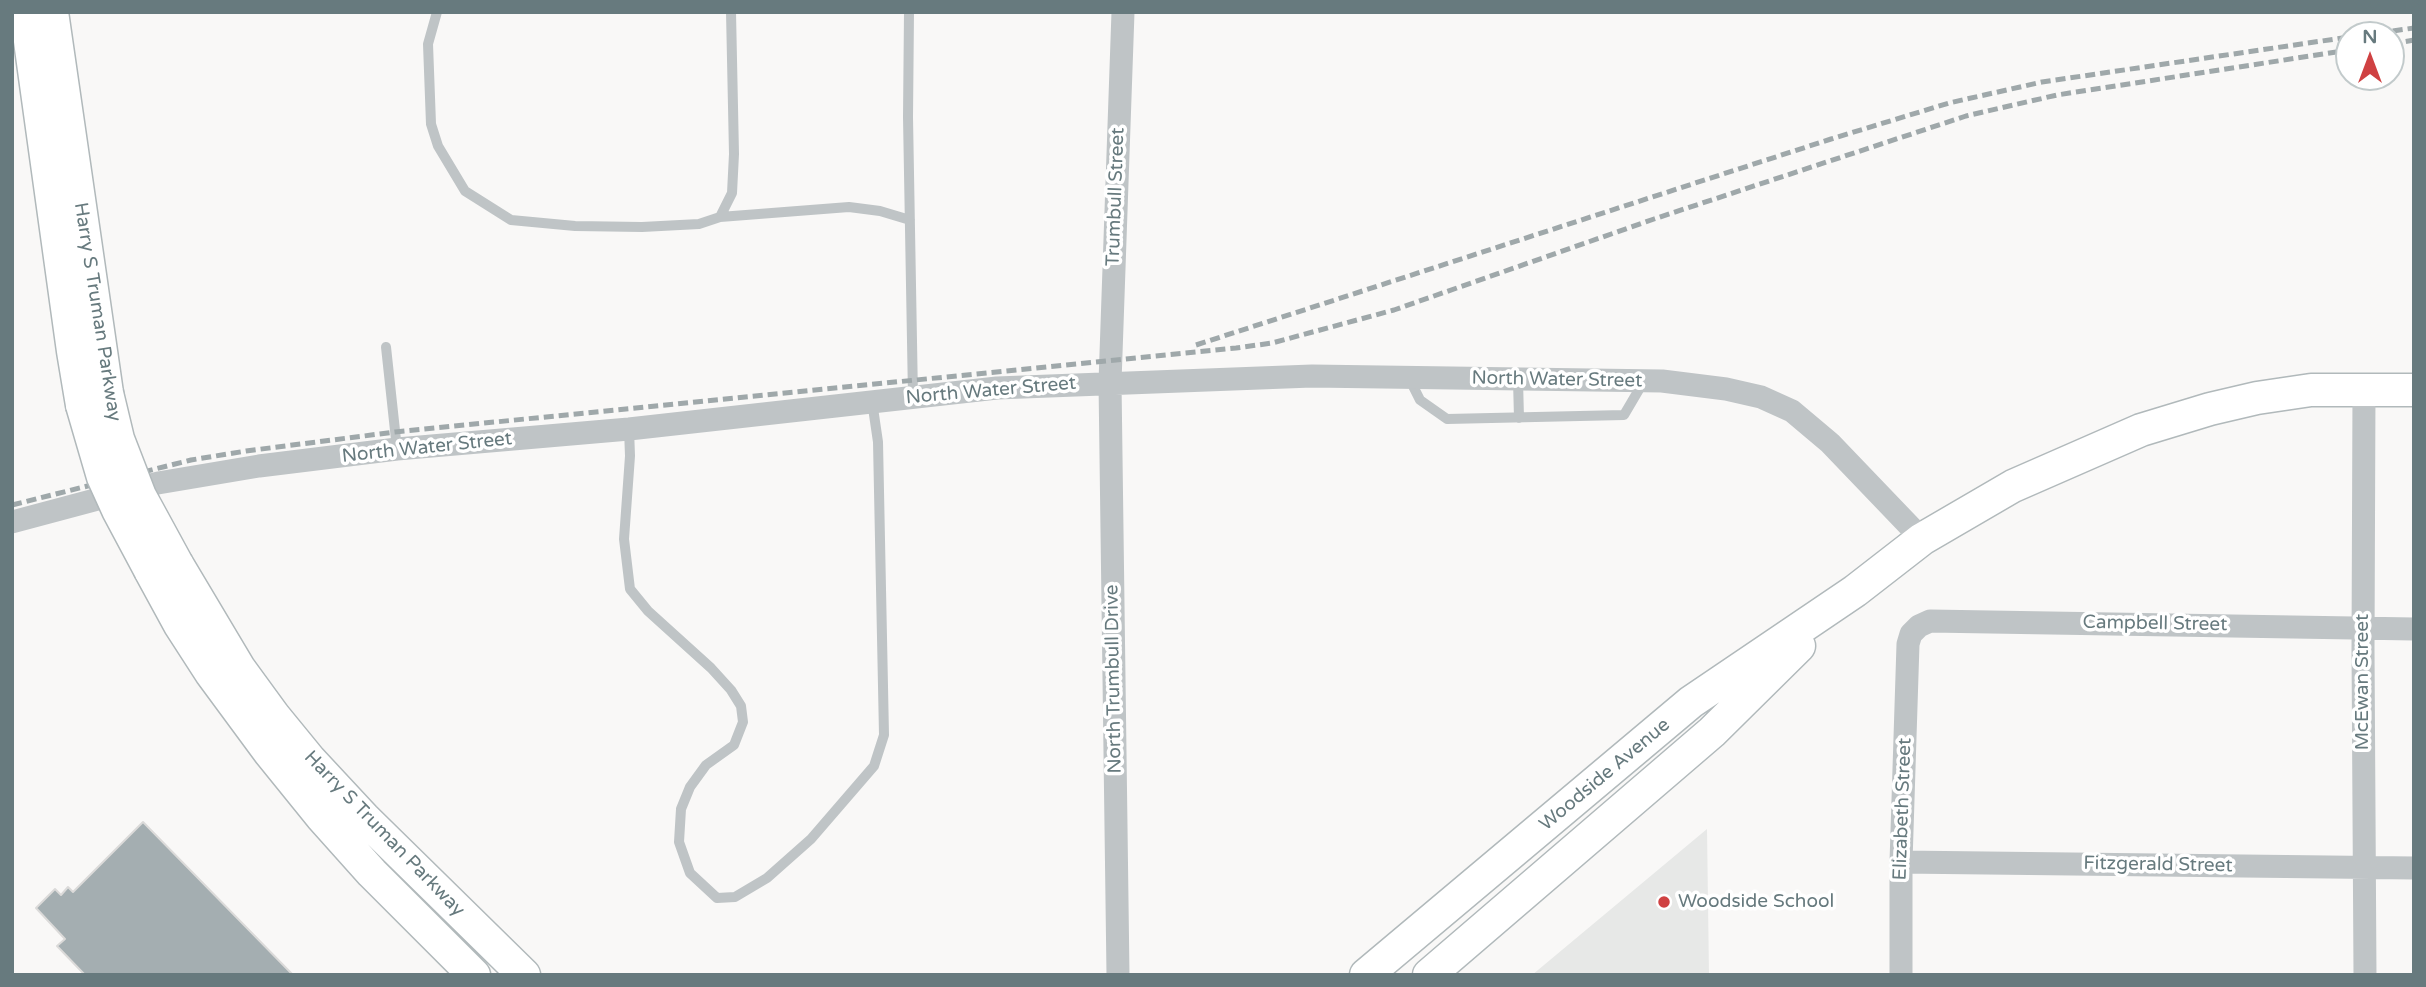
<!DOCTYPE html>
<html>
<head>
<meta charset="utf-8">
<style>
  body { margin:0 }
  #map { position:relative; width:2426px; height:987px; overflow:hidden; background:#f9f8f7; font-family:"Varela Round",sans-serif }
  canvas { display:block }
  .frame { position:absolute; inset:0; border:14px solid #677a7e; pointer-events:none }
  .north { position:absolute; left:2335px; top:21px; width:70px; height:70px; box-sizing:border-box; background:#fff; border:2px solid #c2cacb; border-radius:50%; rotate:0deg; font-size:19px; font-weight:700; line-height:28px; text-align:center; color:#677a7e }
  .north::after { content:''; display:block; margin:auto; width:24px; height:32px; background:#cf4142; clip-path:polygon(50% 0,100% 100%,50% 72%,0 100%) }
</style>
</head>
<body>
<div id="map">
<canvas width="2426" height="987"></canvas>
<div class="frame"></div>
<div class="north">N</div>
</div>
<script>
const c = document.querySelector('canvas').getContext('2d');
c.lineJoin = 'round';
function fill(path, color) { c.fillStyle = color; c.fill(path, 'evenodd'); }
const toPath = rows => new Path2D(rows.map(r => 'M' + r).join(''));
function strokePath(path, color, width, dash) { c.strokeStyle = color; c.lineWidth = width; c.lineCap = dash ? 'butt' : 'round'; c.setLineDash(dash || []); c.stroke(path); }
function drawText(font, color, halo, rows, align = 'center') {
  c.font = font + ' "Varela Round",sans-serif'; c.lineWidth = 7; c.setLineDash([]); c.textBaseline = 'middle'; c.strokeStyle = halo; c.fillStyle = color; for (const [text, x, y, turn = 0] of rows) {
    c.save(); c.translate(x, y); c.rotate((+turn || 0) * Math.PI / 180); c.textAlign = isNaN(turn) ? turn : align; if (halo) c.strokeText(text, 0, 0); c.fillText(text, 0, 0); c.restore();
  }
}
fill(toPath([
  [1707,829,1709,975,1532,975]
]), '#e7e8e7');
const building = toPath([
  [143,822,293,975,85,975,57,946,65,939,36,908,55,889,61,895,68,887,73,892,143,822]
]);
fill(building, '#a4aeb1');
strokePath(building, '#dbdad9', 2);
const secondary = toPath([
  [26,12,73,351,82,405],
  [52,12,107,393],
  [177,564,239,668,274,716,310,760,364,818,524,975],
  [150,570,180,625,211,673,270,753,321,816,372,873,474,975],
  [1366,975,1691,702,1855,591,1922,539,2013,486,2141,430,2210,409,2257,398,2311,390,2414,390],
  [1429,975,1712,732,1799,646]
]);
strokePath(secondary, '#b1b9bb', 35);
strokePath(toPath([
  [437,12,428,44,431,124,438,146,465,191,511,220,575,226,642,227,699,224,720,217,732,193,734,154,731,12],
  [909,12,908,117,913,397],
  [720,217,849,207,880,211,910,220],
  [386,347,397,449],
  [1409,378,1420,400,1447,419,1624,415,1644,381],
  [1518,380,1519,418],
  [629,429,630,456,624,539,630,589,648,611,711,668,731,690,741,706,743,722,734,745,706,765,690,787,681,809,679,842,690,873,717,898,735,897,767,878,811,839,874,766,884,735,878,442,872,401]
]), '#bfc4c6', 10);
strokePath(toPath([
  [2364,389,2363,649,2365,975],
  [12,522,158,483,259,466,397,449,629,429,997,388,1312,376,1662,381,1726,389,1761,397,1792,411,1830,443,1922,539],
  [1901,862,2414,868],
  [1118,975,1110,382,1123,12],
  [1901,975,1901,862,1908,644,1911,634,1919,626,1930,621,2414,629]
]), '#bfc4c6', 23);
strokePath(secondary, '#fff', 32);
strokePath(toPath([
  [2363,35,2414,28],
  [2391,44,2414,40],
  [1196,345,1831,139,1949,103,2042,82,2349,37],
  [12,505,191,460,246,451,395,432,1236,348,1272,343,1394,310,1654,219,1966,116,2057,95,2349,50]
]), '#9fa8aa', 5, [10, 5]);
const secondaryBridge = toPath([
  [107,393,118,439,140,496,177,564],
  [82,405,103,477,118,510,150,570]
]);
strokePath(secondaryBridge, '#b1b9bb', 35, []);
strokePath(secondaryBridge, '#fff', 32);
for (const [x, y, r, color] of [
  [1664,902,7,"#cf4142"]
]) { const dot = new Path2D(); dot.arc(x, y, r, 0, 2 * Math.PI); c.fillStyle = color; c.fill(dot); strokePath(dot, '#fff', 2.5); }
drawText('19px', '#677a7e', '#fff', [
  ["Trumbull Street",1116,197,-88],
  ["Harry S Truman Parkway",97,312,81],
  ["North Water Street",1557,380,1],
  ["North Water Street",991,391,-5],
  ["North Water Street",427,448,-6],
  ["Campbell Street",2155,624,1],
  ["North Trumbull Drive",1114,679,-91],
  ["McEwan Street",2363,682,-90],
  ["Woodside Avenue",1605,775,-40],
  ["Elizabeth Street",1903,809,-88],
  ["Harry S Truman Parkway",384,834,46],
  ["Fitzgerald Street",2158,865,1]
]);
drawText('19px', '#677a7e', '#fff', [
  ["Woodside School",1678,902]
], 'left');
</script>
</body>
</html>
